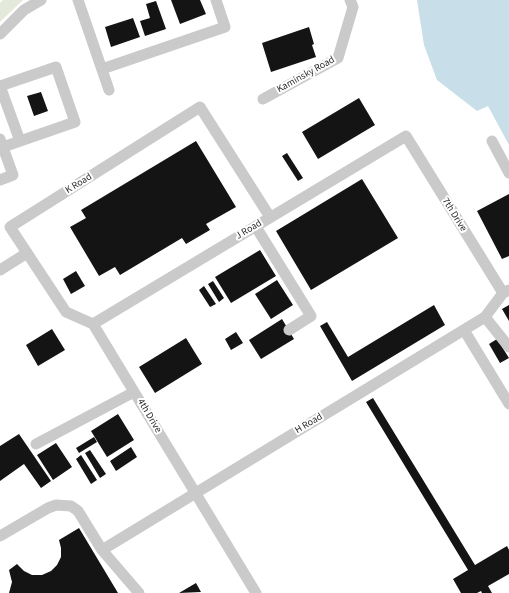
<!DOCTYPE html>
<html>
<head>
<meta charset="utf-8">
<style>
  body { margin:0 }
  canvas { display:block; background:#fff }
</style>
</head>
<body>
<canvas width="509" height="593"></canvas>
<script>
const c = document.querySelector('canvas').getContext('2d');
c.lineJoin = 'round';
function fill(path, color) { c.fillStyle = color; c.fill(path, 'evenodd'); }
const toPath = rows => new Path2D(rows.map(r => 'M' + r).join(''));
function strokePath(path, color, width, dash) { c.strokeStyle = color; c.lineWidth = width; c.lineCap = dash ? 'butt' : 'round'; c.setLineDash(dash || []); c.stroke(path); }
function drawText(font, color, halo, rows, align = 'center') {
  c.font = font + ' "Source Sans 3",sans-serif'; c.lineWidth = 4; c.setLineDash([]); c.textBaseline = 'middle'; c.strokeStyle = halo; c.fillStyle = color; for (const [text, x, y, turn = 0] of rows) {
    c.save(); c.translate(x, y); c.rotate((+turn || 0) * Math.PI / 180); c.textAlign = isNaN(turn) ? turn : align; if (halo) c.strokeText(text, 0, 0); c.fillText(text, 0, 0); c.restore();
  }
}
fill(toPath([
  [3,0,23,0,0,22,0,3]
]), '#e4eadb');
fill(toPath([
  [417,0,509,0,509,145,488,106,477,111,437,80,424,45]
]), '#c8dee9');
fill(toPath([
  [171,0,200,0,206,14,180,24],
  [156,1,166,29,145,36,140,21,150,18,146,4],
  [133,18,140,37,111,47,105,27],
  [309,27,314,44,312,45,316,57,271,72,262,43],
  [41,92,48,111,34,116,27,96],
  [359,98,375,125,318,159,302,132],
  [196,141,236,207,206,224,210,230,186,244,182,238,120,275,115,267,99,276,70,227,86,218,81,210],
  [287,153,303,178,298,181,282,156],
  [362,179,398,238,311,290,276,231],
  [509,194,509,256,502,259,477,211],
  [260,250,276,276,231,303,215,277],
  [76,271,85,286,71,294,63,279],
  [277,280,293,305,271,319,255,294],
  [213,281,224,298,219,302,208,284],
  [204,286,216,304,210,307,199,290],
  [434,305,445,325,352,381,320,326,327,322,348,357],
  [509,305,509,321,502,309],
  [282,319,294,339,261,359,249,340],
  [52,329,65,350,38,366,26,345],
  [236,332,243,343,231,350,225,339],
  [186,338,202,364,155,393,139,367],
  [497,339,509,358,500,363,489,344],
  [373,398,475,565,507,546,509,550,509,574,488,586,492,593,482,593,481,591,477,593,461,593,453,579,468,570,366,402],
  [118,414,134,440,107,457,91,431],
  [19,434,51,481,41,488,24,464,0,481,0,446],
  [94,437,97,442,79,453,76,448],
  [56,443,72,467,53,480,37,455],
  [131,447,137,457,116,471,110,461],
  [90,450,106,474,100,478,85,453],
  [81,455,97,480,91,484,76,459],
  [79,528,118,593,9,593,12,582,9,570,17,564,24,571,32,575,42,575,51,571,57,565,61,557,61,548,59,540],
  [196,583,201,592,179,593]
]), '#141414');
strokePath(toPath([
  [78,0,109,90],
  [0,34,24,10,41,0],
  [102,69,225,27,216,0],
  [0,86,56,67,75,122,3,147],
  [0,86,20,141],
  [263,99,338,58,353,7,350,0],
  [0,139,13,175,0,180],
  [492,141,509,173],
  [256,227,311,316,289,330],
  [0,270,27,253],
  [485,317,509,347],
  [93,324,406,136,503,293],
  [464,330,509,404],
  [36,444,134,392],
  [0,536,48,508,56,505,71,506,78,511,102,550,139,593],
  [102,550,485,317,503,293,509,290],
  [256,593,93,324,66,312,10,227,200,107,270,217]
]), '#cacaca', 11);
drawText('10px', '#2d2d2d', '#fff', [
  ["Kaminsky Road",306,75,-29],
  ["K Road",79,184,-32],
  ["7th Drive",454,215,58],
  ["J Road",249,230,-31],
  ["4th Drive",149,416,59],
  ["H Road",309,424,-31]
]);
</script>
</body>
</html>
